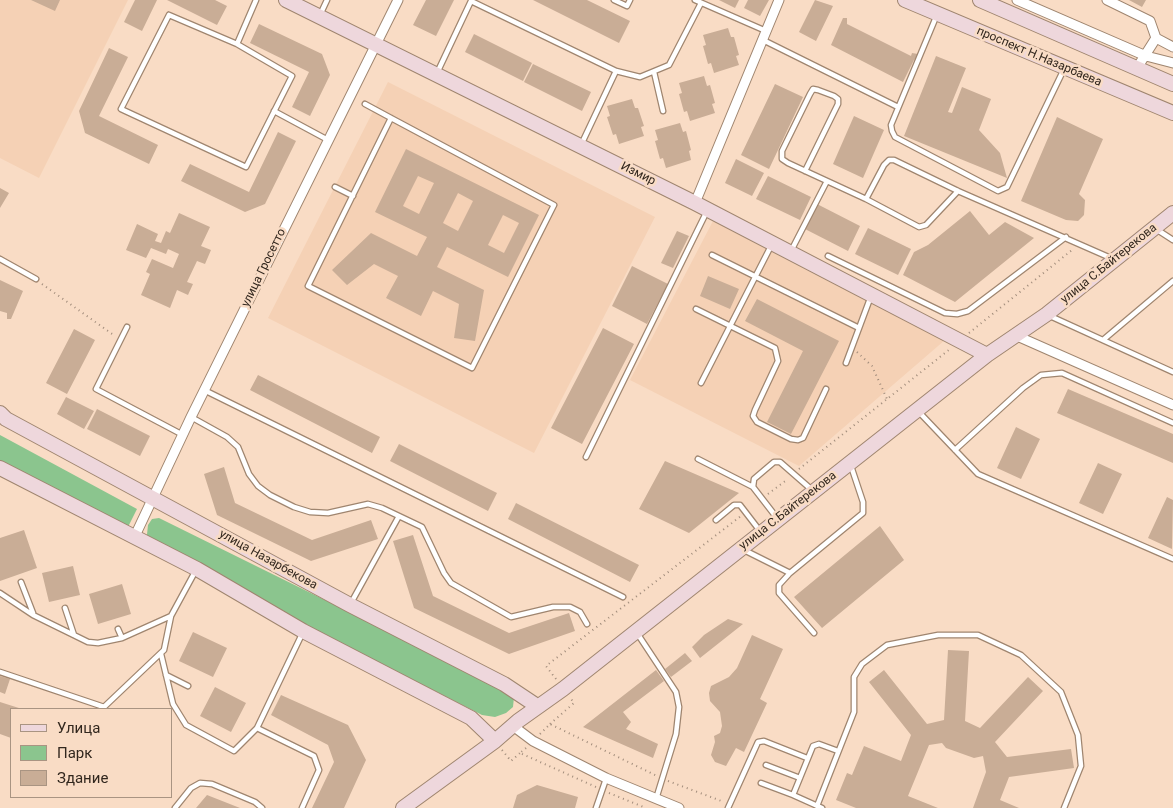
<!DOCTYPE html>
<html>
<head>
<meta charset="utf-8">
<style>
  body { margin:0 }
  #map { position:relative; width:1173px; height:808px; overflow:hidden; background:#f9dcc5; font-family:Roboto,sans-serif }
  canvas { display:block }
  .legend { position:absolute; left:10px; top:708px; width:162px; height:90px; box-sizing:border-box; background:#f9dcc5; border:1px solid #a99482; margin:0; padding:6px 9px; list-style:none; font-size:15px; color:#32271e }
  .legend li { display:flex; align-items:center; gap:10px; height:25px }
  .legend b { width:25px; border:1px solid #a99482 }
</style>
</head>
<body>
<div id="map">
<canvas width="1173" height="808"></canvas>
<ul class="legend">
<li><b style="height:6px;background:#eed7dc"></b>Улица</li>
<li><b style="height:14px;background:#8bc58e"></b>Парк</li>
<li><b style="height:14px;background:#c9ad96"></b>Здание</li>
</ul>
</div>
<script>
const c = document.querySelector('canvas').getContext('2d');
c.lineJoin = 'round';
function fill(path, color) { c.fillStyle = color; c.fill(path, 'evenodd'); }
const toPath = rows => new Path2D(rows.map(r => 'M' + r).join(''));
function strokePath(path, color, width, dash) { c.strokeStyle = color; c.lineWidth = width; c.lineCap = dash ? 'butt' : 'round'; c.setLineDash(dash || []); c.stroke(path); }
function drawText(font, color, halo, rows, align = 'center') {
  c.font = font + ' Roboto,sans-serif'; c.lineWidth = 5; c.setLineDash([]); c.textBaseline = 'middle'; c.strokeStyle = halo; c.fillStyle = color; for (const [text, x, y, turn = 0] of rows) {
    c.save(); c.translate(x, y); c.rotate((+turn || 0) * Math.PI / 180); c.textAlign = isNaN(turn) ? turn : align; if (halo) c.strokeText(text, 0, 0); c.fillText(text, 0, 0); c.restore();
  }
}
fill(toPath([
  [0,0,128,0,39,178,0,158],
  [388,82,655,217,534,453,268,318],
  [713,221,808,271,945,340,799,466,630,380]
]), '#f5d1b5');
fill(toPath([
  [0,435,137,509,126,531,0,468],
  [159,518,511,692,514,697,513,707,506,713,495,717,482,715,146,544,148,525,152,519]
]), '#8bc58e');
fill(toPath([
  [31,0,60,0,55,11],
  [135,0,157,0,142,31,124,22],
  [167,0,215,0,227,6,217,25],
  [426,0,454,0,436,36,413,25],
  [533,0,587,0,630,21,619,43],
  [719,0,739,0,735,8],
  [748,0,769,0,760,16,744,8],
  [815,0,833,6,816,41,799,32],
  [1129,0,1146,0,1142,7],
  [843,18,847,18,847,24,911,56,912,53,918,54,918,57,914,60,903,82,831,45],
  [259,24,322,54,330,75,310,116,292,107,309,72,250,43],
  [728,28,731,37,734,37,739,55,736,56,739,65,714,73,711,63,708,64,703,46,706,45,703,35],
  [474,34,532,63,523,81,465,52],
  [109,48,128,57,99,116,158,145,149,164,85,133,79,111],
  [936,56,966,68,948,112,952,113,962,87,991,99,979,130,1000,153,1007,178,904,136],
  [533,64,591,92,582,111,524,82],
  [704,76,707,86,710,85,715,103,712,104,715,113,690,121,687,111,684,112,679,94,682,93,679,83],
  [775,84,803,97,769,169,741,155],
  [632,99,635,108,638,108,644,126,641,127,644,136,619,144,616,134,613,135,607,117,610,116,607,106],
  [854,116,884,130,863,178,833,164],
  [1057,117,1103,139,1079,194,1085,200,1084,215,1078,221,1066,220,1021,201],
  [680,123,683,132,686,131,691,150,689,151,691,160,666,168,663,158,660,159,655,141,658,140,655,130],
  [278,132,296,141,265,204,245,212,181,181,190,164,249,192],
  [406,149,539,215,508,277,447,247,437,267,484,290,475,341,454,338,459,304,433,291,421,316,386,298,398,276,374,264,347,285,332,270,371,233,417,256,427,237,375,212],
  [418,176,434,183,419,214,403,206],
  [458,193,473,201,458,231,443,223],
  [503,215,519,223,504,253,488,245],
  [736,159,764,173,752,196,725,183],
  [768,176,811,197,800,220,756,199],
  [0,188,9,193,0,208],
  [817,204,860,226,848,251,805,229],
  [970,211,989,235,1005,222,1034,238,955,302,903,275,914,252,928,245],
  [179,213,210,227,201,246,211,250,205,264,197,261,187,282,193,284,188,295,177,290,170,308,141,295,150,274,146,272,152,259,173,268,179,254,168,249,166,254,151,248,146,258,126,250,137,224,158,234,155,241,161,243,166,231,170,233],
  [868,228,911,249,898,275,855,254],
  [677,231,689,236,673,268,661,263],
  [632,266,668,284,647,324,612,306],
  [708,276,739,289,730,309,700,296],
  [0,280,23,291,11,319,7,319,7,313,0,311],
  [757,299,839,341,791,434,767,422,803,351,745,321],
  [603,328,634,344,582,444,551,428],
  [74,329,95,340,67,394,46,383],
  [258,375,380,437,372,453,250,390],
  [1068,389,1173,434,1173,463,1057,413],
  [66,397,94,411,84,429,57,414],
  [97,409,150,436,140,456,87,429],
  [1016,427,1040,439,1021,479,997,468],
  [399,444,497,493,488,511,390,461],
  [665,461,739,493,689,533,639,509],
  [1098,463,1122,474,1103,514,1079,503],
  [224,467,235,503,312,540,371,520,378,539,311,561,217,515,204,474],
  [1167,497,1173,500,1172,549,1148,538],
  [516,503,639,565,630,582,508,519],
  [880,526,904,560,822,628,794,597],
  [24,530,37,568,0,581,0,538],
  [413,535,433,596,509,633,569,613,575,631,509,654,414,608,393,541],
  [73,566,80,595,49,602,42,573],
  [122,584,131,614,98,624,89,594],
  [728,619,743,624,700,658,692,647,704,635],
  [193,632,227,648,213,677,179,661],
  [752,635,783,649,760,699,767,703,744,752,736,748,726,766,715,762,711,755,715,742,714,736,720,733,722,726,720,712,710,701,709,693,711,686,729,677,737,668],
  [948,650,969,651,965,721,980,728,1028,677,1043,691,995,742,1007,757,1071,749,1074,768,1009,777,1000,800,1019,808,973,808,986,772,983,756,974,758,946,748,942,743,929,745,908,796,938,808,856,808,836,800,847,773,852,775,864,746,901,761,911,735,869,682,884,670,927,724,944,720],
  [685,653,692,661,671,677,665,669],
  [656,670,664,681,623,712,631,722,626,729,658,744,653,758,583,727],
  [0,676,10,679,5,694,0,692],
  [215,687,246,703,231,732,200,716],
  [281,695,348,725,366,760,344,808,312,808,334,762,328,745,271,715],
  [0,702,22,709,11,709,11,738,0,734],
  [537,785,578,797,575,808,513,808,517,795],
  [207,795,240,808,196,808]
]), '#c9ad96');
const lane = toPath([
  [614,0,627,6,630,0],
  [695,0,766,31],
  [169,15,237,44,292,76,246,167,121,109,169,15],
  [320,15,327,0],
  [936,17,891,125,892,131,895,137,998,191,1007,187,1064,69],
  [763,40,898,107],
  [237,44,256,0],
  [654,72,663,111],
  [437,73,471,1,616,71],
  [365,104,391,118],
  [274,111,328,140],
  [391,118,554,205,472,368,308,286,391,118],
  [581,145,616,71,640,77,669,65,701,3],
  [805,171,838,104,838,99,834,96,818,90,813,89,810,94,782,151,782,159,788,163,866,199,919,227,926,225,958,191],
  [335,187,353,196],
  [866,199,884,165,889,160,894,160,958,191,1113,259],
  [1156,229,1173,240],
  [791,251,827,181],
  [712,255,859,328],
  [828,256,945,313,957,314,968,311,1066,237],
  [0,259,36,279],
  [696,309,775,348,778,361,755,410,753,416,757,422,791,439,798,440,803,438,826,389],
  [1050,316,1173,372],
  [127,327,96,389,183,435],
  [1103,340,1173,281],
  [846,363,871,296],
  [701,383,772,244],
  [204,390,623,597],
  [918,411,978,474,1173,559],
  [191,417,227,437,238,447,249,474,258,486,270,495,294,507,310,512,328,513,368,504,382,508,422,527,444,573,451,583,467,592,511,617,553,607,570,607,580,612,587,624],
  [955,450,1023,388,1041,375,1062,373,1173,423],
  [586,457,707,211],
  [698,459,753,487],
  [777,518,753,487,754,479,774,462,780,462,812,490],
  [716,520,734,505,740,505,760,531],
  [744,550,790,573],
  [21,582,33,613],
  [0,593,33,615,88,642,98,643,122,638,171,616],
  [351,603,399,516],
  [65,608,74,635],
  [118,629,122,638],
  [637,633,676,692,679,707,676,734,656,799],
  [814,633,779,593,779,585,790,573,863,513,863,502,851,466],
  [161,654,173,704,186,725,234,751,257,728,303,632],
  [0,672,104,707,164,650,171,616,196,570],
  [166,675,188,686],
  [257,728,314,756,319,770,302,808],
  [766,765,800,778],
  [761,783,793,795,813,746,819,744,838,751],
  [793,795,822,808],
  [817,806,854,712,854,677,862,664,887,645,938,635,978,635,1021,655,1061,692,1078,735,1081,766,1064,808],
  [175,808,191,788,200,783,212,784,255,802,262,808],
  [596,808,606,779],
  [728,808,758,742,764,741,807,758]
]);
const street = toPath([
  [1017,0,1146,56,1173,63],
  [1107,0,1150,21,1156,38,1173,47],
  [1137,68,1156,38],
  [695,203,779,0],
  [1017,336,1173,405],
  [134,538,191,417,398,0],
  [513,726,533,741,606,778,679,808]
]);
const secondary = toPath([
  [286,0,695,203,987,355],
  [905,0,1173,113],
  [980,0,1173,84],
  [0,413,6,419,350,605,504,684,537,706],
  [0,468,197,569,303,631,471,718,495,741],
  [403,808,495,741,518,721,563,689,987,355,1047,314,1173,213]
]);
strokePath(lane, '#9f856f', 7);
strokePath(street, '#9f856f', 11);
strokePath(secondary, '#9f856f', 16);
strokePath(toPath([
  [42,284,115,336],
  [969,333,1072,250],
  [857,352,872,366,887,399],
  [799,469,950,349],
  [768,494,788,479],
  [556,679,546,666,741,516],
  [550,724,574,703,571,699],
  [540,734,550,724,657,776],
  [526,748,520,753,596,787],
  [502,750,511,761,520,753],
  [668,781,724,802],
  [609,793,646,808]
]), '#a18c7b', 2, [1, 4]);
strokePath(lane, '#fff', 4.5);
strokePath(street, '#fff', 9);
strokePath(secondary, '#eed7dc', 14);
drawText('12px', '#32271e', '#f9dcc5', [
  ["проспект Н.Назарбаева",1039,57,23],
  ["Измир",638,174,26],
  ["улица С.Байтерекова",1109,264,-39],
  ["улица Гросетто",264,268,-64],
  ["улица С.Байтерекова",788,511,-38],
  ["улица Назарбекова",268,560,29]
]);
</script>
</body>
</html>
